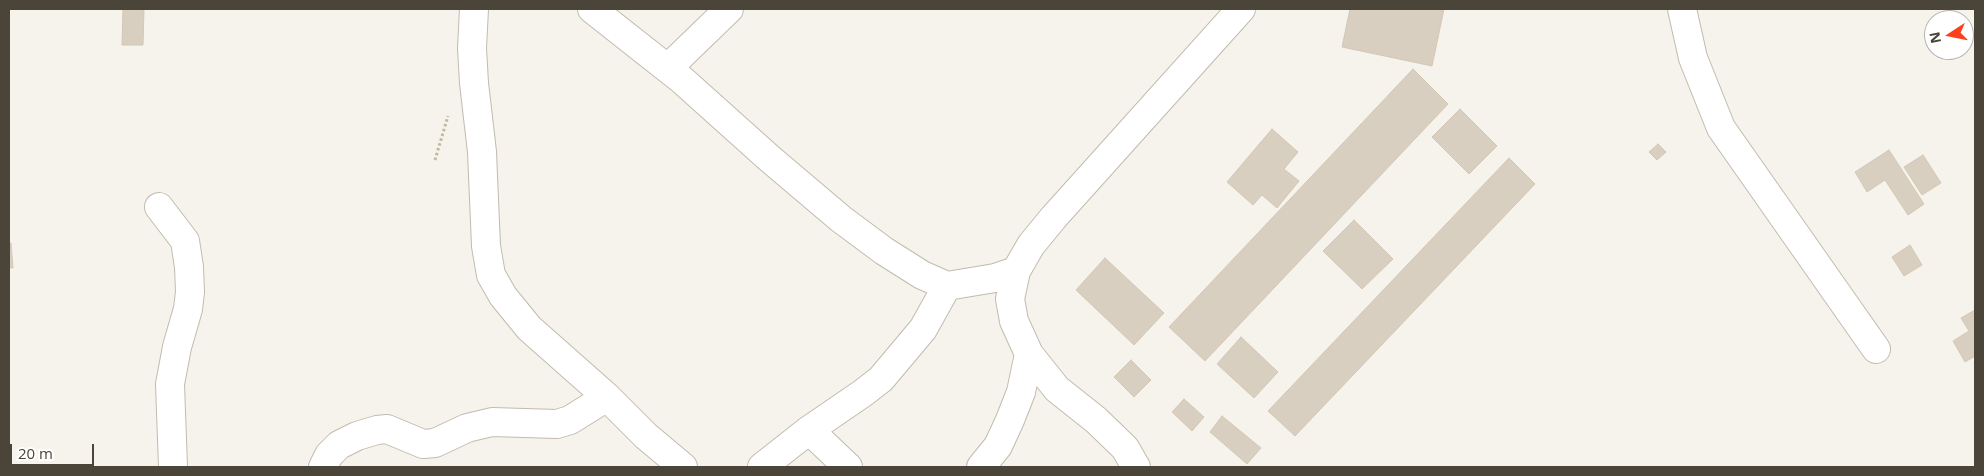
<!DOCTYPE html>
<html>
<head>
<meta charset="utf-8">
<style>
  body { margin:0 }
  #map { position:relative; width:1984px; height:476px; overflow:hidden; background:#f6f3ec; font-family:"Open Sans",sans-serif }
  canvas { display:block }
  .frame { position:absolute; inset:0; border:10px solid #4b4439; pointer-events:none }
  .north { position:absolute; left:1924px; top:10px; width:50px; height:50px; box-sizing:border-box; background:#fff; border:1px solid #b7b4b0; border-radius:50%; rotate:259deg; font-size:14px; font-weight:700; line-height:20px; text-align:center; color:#4b4439 }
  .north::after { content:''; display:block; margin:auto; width:18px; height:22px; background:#fc3f1d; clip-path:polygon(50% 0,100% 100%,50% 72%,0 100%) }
  .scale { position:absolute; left:10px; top:444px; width:84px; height:22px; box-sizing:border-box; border:2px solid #4b4439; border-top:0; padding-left:6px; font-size:15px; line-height:18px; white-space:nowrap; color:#4b4439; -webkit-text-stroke:4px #fff; paint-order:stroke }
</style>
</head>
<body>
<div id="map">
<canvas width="1984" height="476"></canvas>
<div class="frame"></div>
<div class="north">N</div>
<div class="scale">20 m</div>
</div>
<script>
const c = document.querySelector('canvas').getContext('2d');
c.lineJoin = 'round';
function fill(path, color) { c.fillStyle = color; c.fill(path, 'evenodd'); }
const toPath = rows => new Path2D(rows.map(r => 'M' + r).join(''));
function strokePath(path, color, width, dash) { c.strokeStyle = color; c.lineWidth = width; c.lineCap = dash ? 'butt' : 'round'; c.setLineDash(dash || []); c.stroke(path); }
const building = toPath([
  [123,9,144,9,143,45,122,45,123,9],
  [1350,9,1444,9,1432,66,1342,47,1350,9],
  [1413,69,1448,104,1205,361,1169,327,1413,69],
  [1460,109,1497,146,1469,174,1432,137,1460,109],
  [1272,129,1298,152,1284,169,1299,181,1277,208,1262,195,1253,205,1227,182,1272,129],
  [1658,144,1666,152,1657,160,1649,152,1658,144],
  [1889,150,1924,204,1908,215,1885,180,1867,192,1855,172,1889,150],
  [1923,155,1941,183,1922,195,1904,167,1923,155],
  [1509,158,1535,184,1295,436,1268,411,1509,158],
  [1354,220,1393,259,1362,289,1323,251,1354,220],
  [9,243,11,243,13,268,9,268,9,243],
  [1910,245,1922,265,1904,276,1892,257,1910,245],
  [1105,258,1164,313,1134,345,1076,290,1105,258],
  [1975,310,1975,356,1965,362,1953,341,1969,331,1961,318,1975,310],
  [1241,337,1278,372,1254,398,1217,364,1241,337],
  [1131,360,1151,380,1134,397,1114,377,1131,360],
  [1184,399,1204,417,1192,431,1172,412,1184,399],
  [1222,416,1261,448,1247,464,1210,432,1222,416]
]);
fill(building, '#d8cfc1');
strokePath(building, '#d3c7b4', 1);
const minor = toPath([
  [474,9,472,48,474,83,482,152,486,246,491,275,503,296,529,328,607,397,646,436,683,467],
  [592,9,682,80,769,158,841,219,884,251,922,275,947,286,995,278,1016,271],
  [1682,9,1693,58,1721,128,1876,349],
  [668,68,729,9],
  [159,207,185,241,189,267,190,292,188,309,177,347,170,384,173,467],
  [809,430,848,467],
  [323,467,329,455,339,445,357,436,377,430,387,429,423,444,435,443,467,428,492,422,557,424,570,420,607,397],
  [762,467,809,430,863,393,881,379,923,329,947,286],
  [981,467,998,446,1010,420,1021,392,1029,354],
  [1136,467,1125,448,1096,420,1057,389,1029,354,1014,321,1010,299,1016,271,1031,245,1054,217,1241,9]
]);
strokePath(minor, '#c2bbae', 30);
strokePath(toPath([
  [435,160,448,116]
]), '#c4b79f', 3, [2.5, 2.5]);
strokePath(minor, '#fff', 28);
</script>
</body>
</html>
